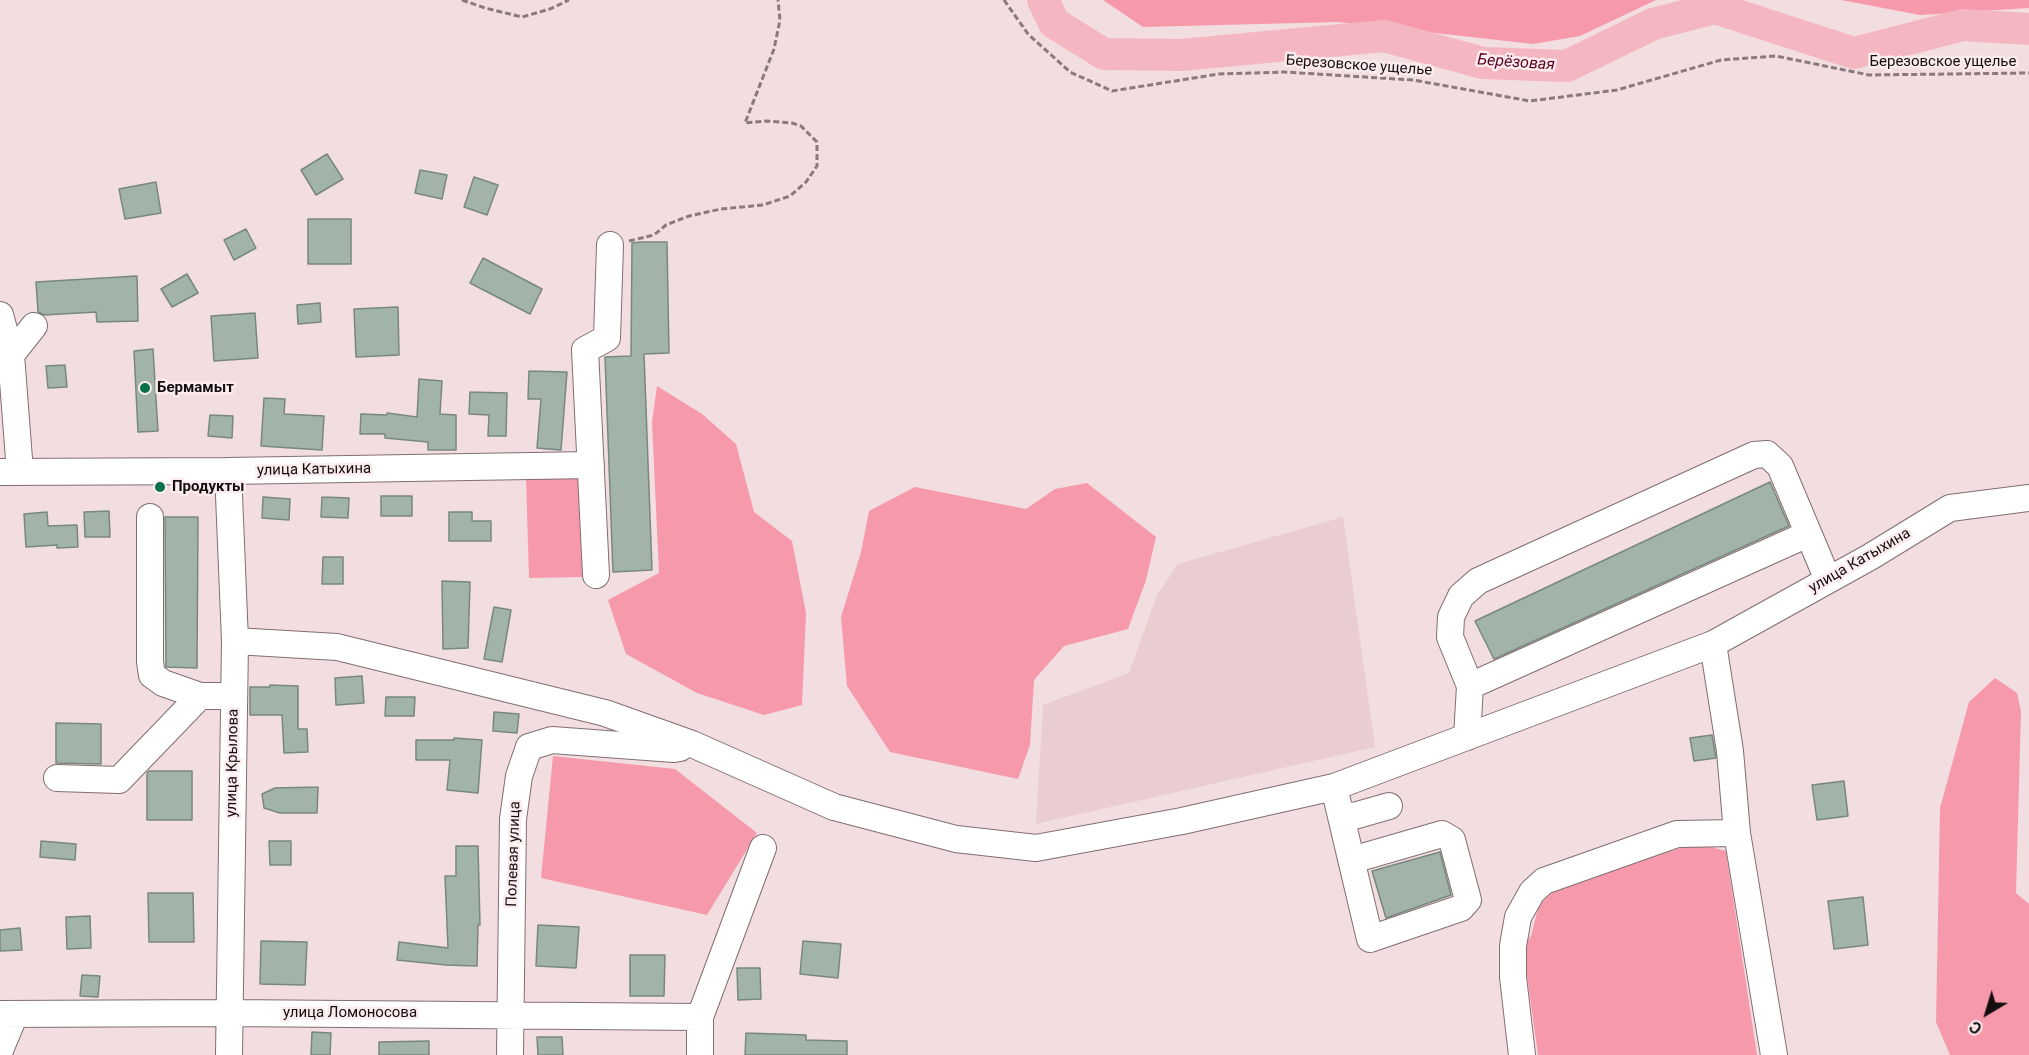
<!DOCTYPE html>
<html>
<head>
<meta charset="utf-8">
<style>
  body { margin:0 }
  #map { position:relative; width:2029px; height:1055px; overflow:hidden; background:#f2dde0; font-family:Roboto,sans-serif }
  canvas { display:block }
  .north { position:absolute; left:1957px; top:983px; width:60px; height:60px; -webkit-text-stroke:4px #fdecee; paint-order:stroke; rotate:218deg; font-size:16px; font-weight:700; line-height:24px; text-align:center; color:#150e10 }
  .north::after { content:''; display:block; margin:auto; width:21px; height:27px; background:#150e10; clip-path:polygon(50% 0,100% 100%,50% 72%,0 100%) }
</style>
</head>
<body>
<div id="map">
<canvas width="2029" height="1055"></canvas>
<div class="north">С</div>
</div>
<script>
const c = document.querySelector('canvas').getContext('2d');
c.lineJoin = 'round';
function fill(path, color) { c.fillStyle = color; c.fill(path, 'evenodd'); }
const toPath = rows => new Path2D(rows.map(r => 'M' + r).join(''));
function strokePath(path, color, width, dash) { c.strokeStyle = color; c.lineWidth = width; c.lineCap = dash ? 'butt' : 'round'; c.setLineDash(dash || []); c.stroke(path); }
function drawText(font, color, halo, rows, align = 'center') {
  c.font = font + ' Roboto,sans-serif'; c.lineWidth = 5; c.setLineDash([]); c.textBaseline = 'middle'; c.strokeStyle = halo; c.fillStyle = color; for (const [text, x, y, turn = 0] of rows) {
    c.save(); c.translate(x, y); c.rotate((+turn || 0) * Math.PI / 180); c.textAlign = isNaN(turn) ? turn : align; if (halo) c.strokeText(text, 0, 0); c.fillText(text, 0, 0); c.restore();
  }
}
fill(toPath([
  [1343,517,1375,747,1036,824,1043,705,1129,673,1157,595,1178,564]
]), '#eacdd1');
fill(toPath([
  [1103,0,1656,0,1580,36,1533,44,1338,22,1143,27],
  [1841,0,2029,0,2029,8,1920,15],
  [657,386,702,414,736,444,754,512,792,541,806,613,802,705,764,715,697,693,626,654,608,600,659,573,652,422],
  [582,476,585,577,529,578,526,477],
  [1087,483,1156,537,1146,580,1128,629,1064,646,1034,680,1030,745,1018,779,890,752,847,686,841,617,861,552,869,511,915,487,1026,509,1055,489],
  [1995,678,2017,693,2021,711,2016,893,2029,904,2029,1055,1950,1055,1936,1022,1940,808,1969,702],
  [553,756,675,769,757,833,707,915,541,878],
  [1696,843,1726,851,1757,1055,1538,1055,1523,947,1531,936,1539,905,1557,888]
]), '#f69aab');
strokePath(toPath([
  [1043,0,1054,23,1104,54,1181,55,1384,36,1483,63,1567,66,1653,24,1715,8,1854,53,1963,25,2029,29]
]), '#f4b7c1', 32);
const building = toPath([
  [327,154,343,179,316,195,301,170,327,154],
  [420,170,447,175,442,199,415,193,420,170],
  [474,177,498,185,487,215,464,207,474,177],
  [156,182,161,213,125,219,119,189,156,182],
  [308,219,351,219,351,264,308,264,308,219],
  [246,229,256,248,234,260,224,240,246,229],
  [640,242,667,242,669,353,644,354,652,570,613,572,605,357,631,356,632,243,640,242],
  [483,258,542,289,530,314,470,283,483,258],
  [187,274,198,293,172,307,161,289,187,274],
  [137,276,138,321,97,322,96,312,44,315,38,312,36,282,137,276],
  [320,303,321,322,298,324,297,305,320,303],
  [398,307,399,355,356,357,354,309,398,307],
  [255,313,258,358,214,361,211,316,255,313],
  [153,349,158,431,138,432,134,351,153,349],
  [65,365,67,387,48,388,46,366,65,365],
  [529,371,567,372,561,450,537,448,541,399,528,399,529,371],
  [419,379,442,381,440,414,456,415,456,450,428,450,428,442,385,438,385,434,360,434,361,414,387,415,387,413,417,417,419,379],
  [470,392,507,393,506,436,488,436,489,415,469,414,470,392],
  [264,398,285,399,284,414,324,416,322,450,261,446,264,398],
  [210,415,233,416,232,438,208,436,210,415],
  [1770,482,1789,526,1494,659,1475,621,1770,482],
  [381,496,412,496,412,516,381,516,381,496],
  [263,497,290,499,289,520,262,518,263,497],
  [322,497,349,498,348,518,321,517,322,497],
  [109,511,110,537,85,537,84,512,109,511],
  [47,512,48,526,77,525,78,547,57,548,57,545,26,547,24,514,47,512],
  [449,512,472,512,472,521,491,521,491,541,449,541,449,512],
  [165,517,198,517,197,668,166,667,165,517],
  [323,557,343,557,343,584,322,584,323,557],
  [442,581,470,582,468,648,443,649,442,581],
  [494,607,511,610,502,662,484,659,494,607],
  [362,676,364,703,336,705,335,678,362,676],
  [270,685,298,686,298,729,307,729,308,752,284,753,282,715,250,715,250,687,270,687,270,685],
  [386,697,415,697,414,716,385,716,386,697],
  [494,712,519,714,517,733,493,731,494,712],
  [56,723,101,724,101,764,56,763,56,723],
  [1712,735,1716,758,1694,761,1690,738,1712,735],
  [454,738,482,740,478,793,447,790,450,760,416,760,416,740,454,740,454,738],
  [149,771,192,771,192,820,147,820,147,773,149,771],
  [1844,781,1848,816,1817,820,1812,785,1844,781],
  [318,787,317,813,280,813,264,808,262,794,275,788,318,787],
  [41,841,76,844,75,860,40,857,41,841],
  [269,841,291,841,291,865,270,865,269,841],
  [456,846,478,846,480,925,478,925,477,966,446,965,397,960,399,942,448,948,445,876,456,876,456,846],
  [1440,852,1451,895,1386,918,1372,871,1440,852],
  [148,893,193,893,194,942,149,942,148,893],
  [1863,897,1868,945,1834,949,1828,901,1863,897],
  [90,916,91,948,67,949,66,917,90,916],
  [538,925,579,927,576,968,536,966,538,925],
  [20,928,22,950,0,951,0,930,20,928],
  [261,941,307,942,305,985,260,984,261,941],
  [803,941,841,944,838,978,800,974,803,941],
  [630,955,665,955,664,996,630,996,630,955],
  [737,968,760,968,761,999,738,1000,737,968],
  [82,975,100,976,98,997,80,996,82,975],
  [312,1032,331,1033,330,1055,311,1055,312,1032],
  [746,1033,806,1035,806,1040,847,1041,847,1055,745,1055,746,1033],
  [537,1037,562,1037,563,1055,538,1055,537,1037],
  [429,1041,429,1055,379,1055,379,1042,429,1041]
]);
fill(building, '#a2b3a9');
strokePath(building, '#78887e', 1.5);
const minor = toPath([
  [0,315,11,355],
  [228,471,235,641,229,1055],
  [0,472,228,471,591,465],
  [20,472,11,355,34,326],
  [150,517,150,662,152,675,163,683,200,696,233,696],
  [596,575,585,350,607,338,610,245],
  [235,641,337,647,605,713,692,744,834,807,956,839,1036,848,1182,821,1334,787,1713,644,1870,557,1950,508,2029,498],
  [1713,644,1730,751,1737,833,1774,1055],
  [1470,686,1808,534],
  [1467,737,1470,686,1450,637,1451,617,1461,596,1478,581,1754,455,1767,454,1780,466,1828,580],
  [57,778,119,780,200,696],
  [1334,787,1370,939,1461,908,1468,900,1452,840,1442,834,1352,860],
  [1341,814,1354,816,1389,806],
  [0,1014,229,1013,700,1017],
  [0,1050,15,1014],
  [510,1055,513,819,519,776,529,747,552,740,674,749,680,748],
  [700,1055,700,1017,763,848],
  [1522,1055,1513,977,1513,946,1518,917,1532,892,1544,881,1677,834,1737,833]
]);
strokePath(minor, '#816e71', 28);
strokePath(toPath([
  [462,0,485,8,522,17,550,9,569,0],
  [1004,0,1028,34,1070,72,1112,91,1219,74,1285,72,1413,80,1530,101,1617,90,1721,60,1776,56,1869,75,2029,73],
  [629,241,654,235,666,225,689,216,721,209,763,205,790,196,806,182,817,166,817,142,801,126,792,123,766,121,745,123,774,49,780,20,778,0]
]), '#887a7d', 3, [6, 3]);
strokePath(minor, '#fff', 26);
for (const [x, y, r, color] of [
  [145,388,6,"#067048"],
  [160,487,6,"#067048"]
]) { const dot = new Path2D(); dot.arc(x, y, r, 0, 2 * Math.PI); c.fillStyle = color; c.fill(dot); strokePath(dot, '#fdecee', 2); }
drawText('15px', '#150e10', '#fdecee', [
  ["Березовское ущелье",1943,62],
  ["Березовское ущелье",1359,66,4],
  ["улица Катыхина",314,470,-1],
  ["улица Катыхина",1860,561,-30],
  ["улица Крылова",233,763,-89],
  ["Полевая улица",514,854,-88],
  ["улица Ломоносова",350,1013]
]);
drawText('bold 15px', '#150e10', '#fdecee', [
  ["Бермамыт",157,388],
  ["Продукты",172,487]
], 'left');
drawText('italic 16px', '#580021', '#fdecee', [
  ["Берёзовая",1516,63,4]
]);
</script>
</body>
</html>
